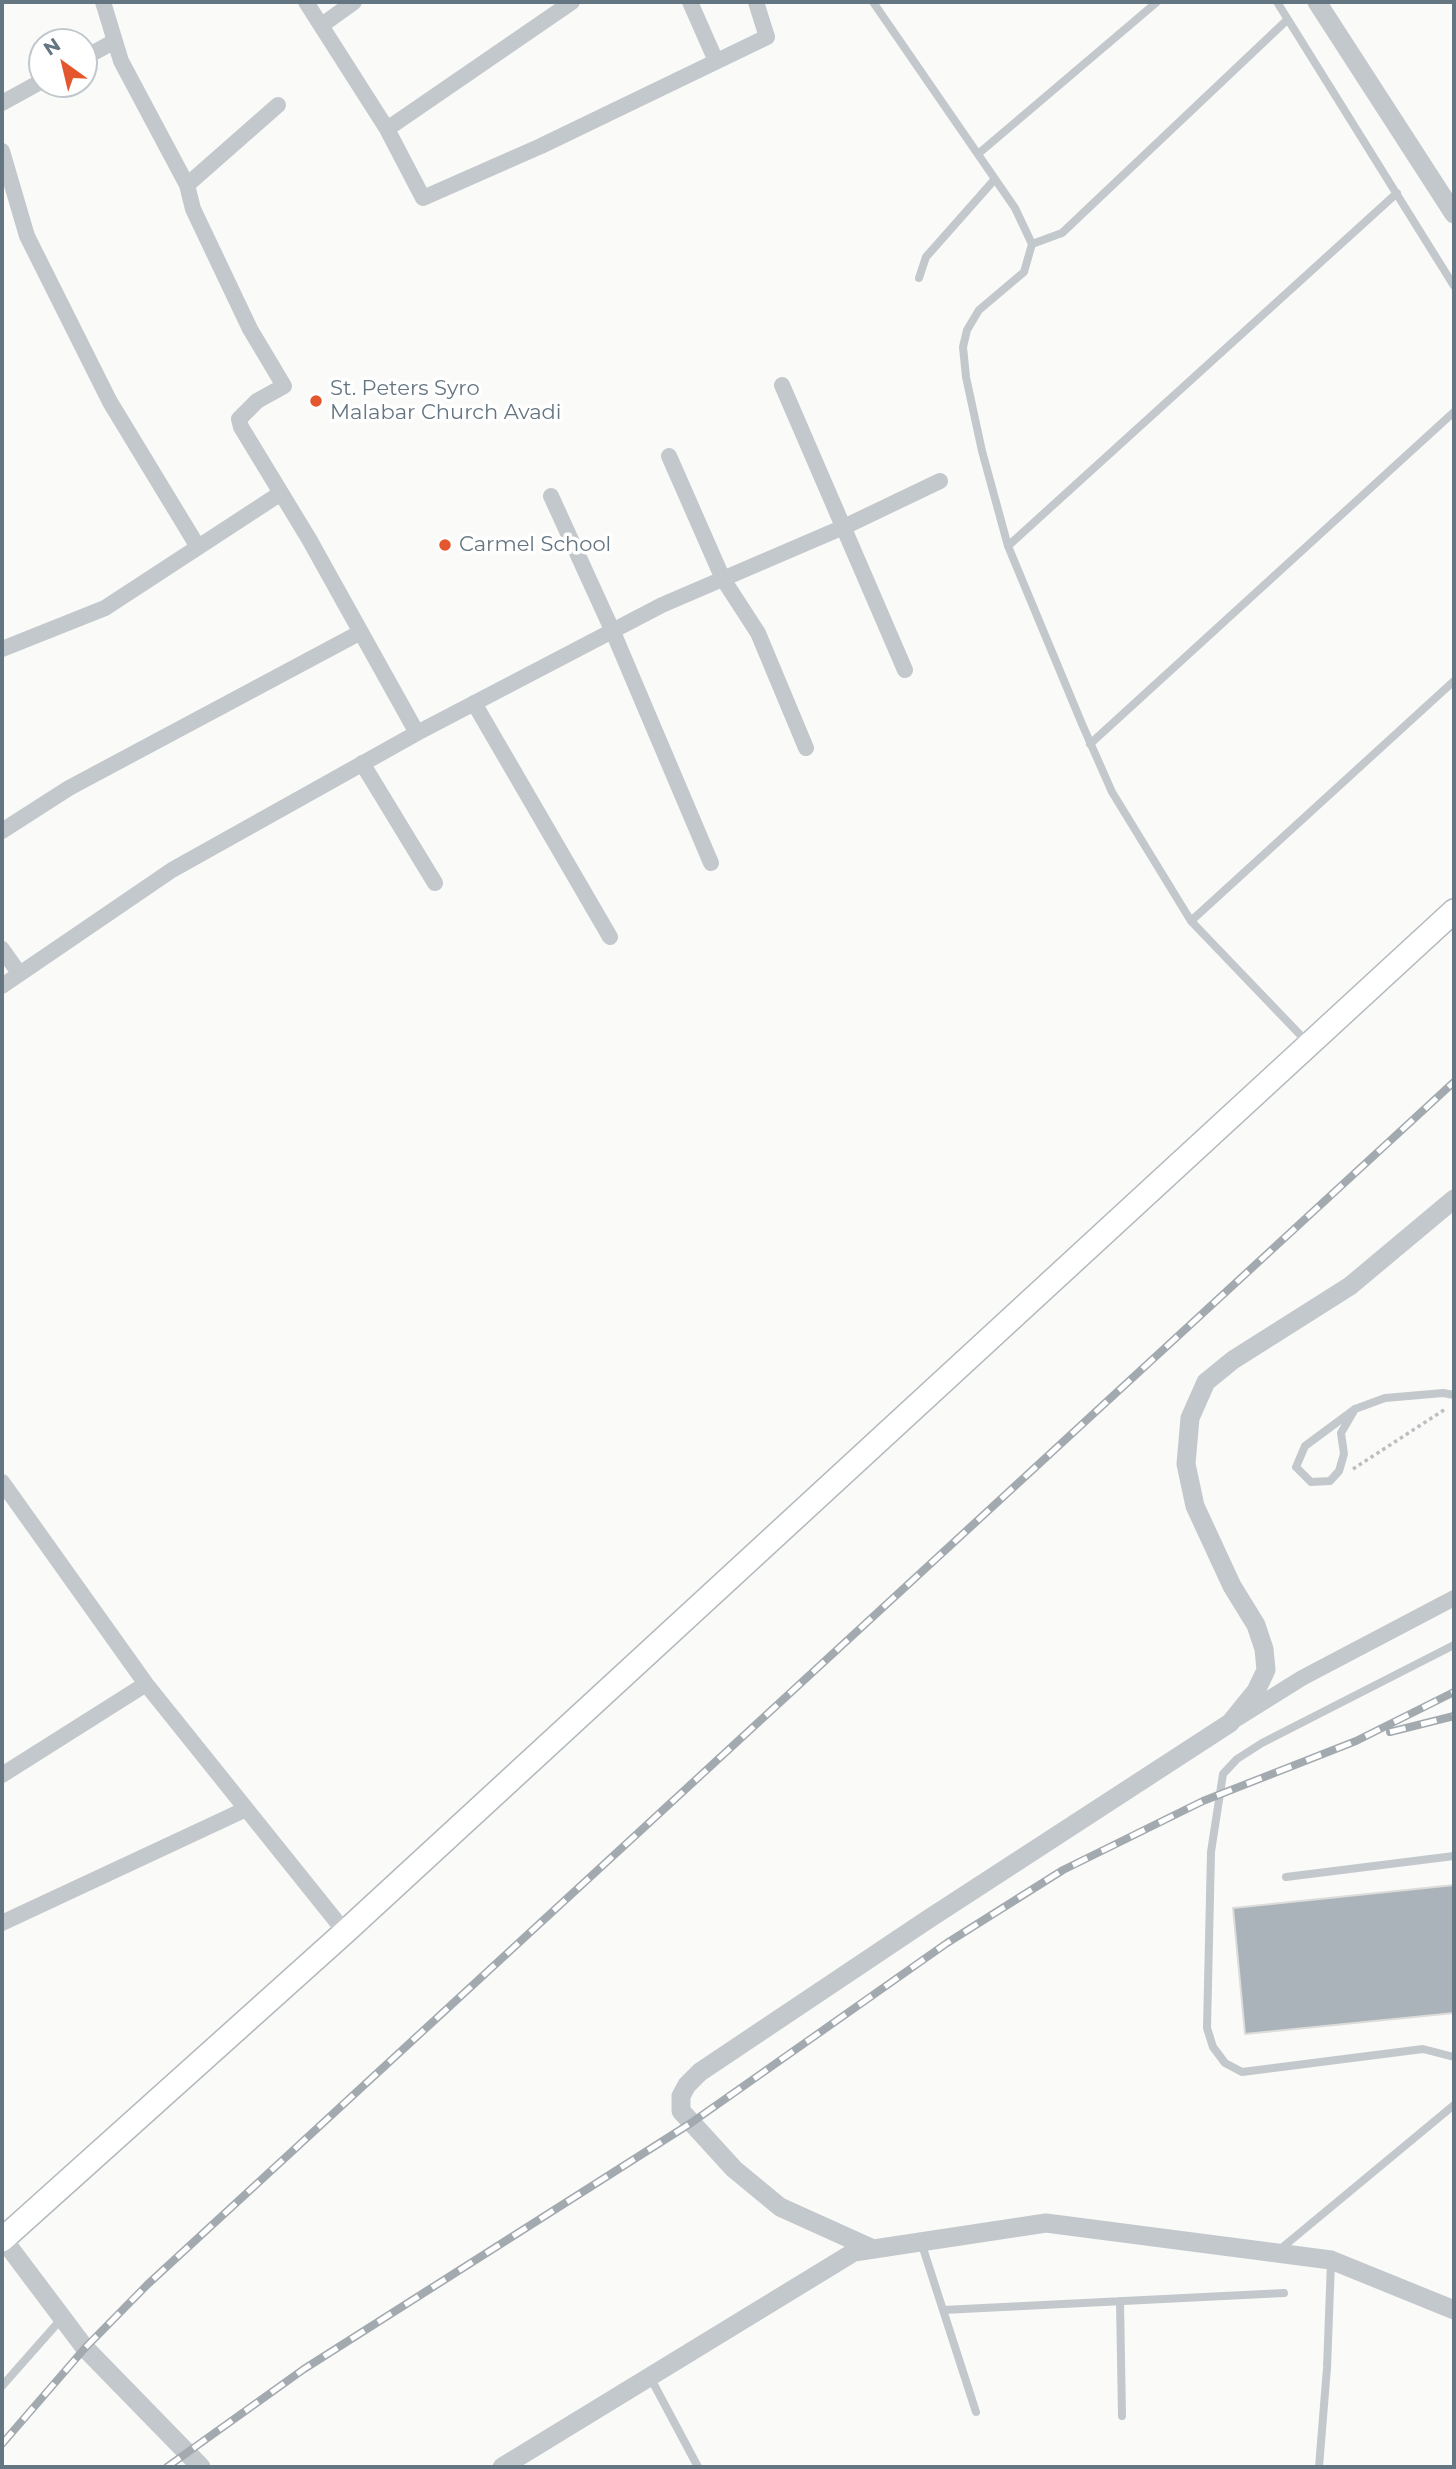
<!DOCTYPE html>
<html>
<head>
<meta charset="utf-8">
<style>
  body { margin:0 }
  #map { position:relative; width:1456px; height:2469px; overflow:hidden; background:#fafaf8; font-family:Montserrat,sans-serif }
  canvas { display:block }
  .frame { position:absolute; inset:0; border:4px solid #657683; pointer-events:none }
  .north { position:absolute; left:28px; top:28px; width:70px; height:70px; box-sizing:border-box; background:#fff; border:2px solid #c1c8cd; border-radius:50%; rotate:326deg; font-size:19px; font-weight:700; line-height:28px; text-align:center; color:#657683 }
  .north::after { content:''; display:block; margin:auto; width:24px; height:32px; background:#e4572e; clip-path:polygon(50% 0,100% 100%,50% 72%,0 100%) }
</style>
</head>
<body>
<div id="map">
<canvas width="1456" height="2469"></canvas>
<div class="frame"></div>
<div class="north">N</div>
</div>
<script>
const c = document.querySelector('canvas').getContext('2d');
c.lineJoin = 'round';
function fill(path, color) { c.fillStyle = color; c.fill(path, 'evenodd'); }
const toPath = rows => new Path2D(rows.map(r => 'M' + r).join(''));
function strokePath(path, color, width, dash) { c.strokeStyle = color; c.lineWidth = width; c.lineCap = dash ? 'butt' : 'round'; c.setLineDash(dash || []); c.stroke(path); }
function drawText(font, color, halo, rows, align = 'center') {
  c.font = font + ' Montserrat,sans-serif'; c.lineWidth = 7; c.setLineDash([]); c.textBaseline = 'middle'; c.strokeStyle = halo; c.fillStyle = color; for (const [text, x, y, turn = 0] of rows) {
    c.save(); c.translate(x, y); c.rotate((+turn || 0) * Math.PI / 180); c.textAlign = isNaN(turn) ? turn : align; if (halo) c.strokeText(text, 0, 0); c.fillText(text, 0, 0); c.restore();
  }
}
const building = toPath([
  [1454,1885,1454,2013,1245,2034,1233,1908,1454,1885]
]);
fill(building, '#aab3b9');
strokePath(building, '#dcdcda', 2);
const secondary = toPath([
  [2,2240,345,1932,1454,911]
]);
strokePath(secondary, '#b3babf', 26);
strokePath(toPath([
  [1353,1469,1447,1408]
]), '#bbbfc2', 3.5, [3.5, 3.5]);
strokePath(toPath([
  [873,2,1015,208,1032,244,1024,272,979,310,967,330,963,347,966,377,982,451,1008,546,1082,724,1112,792,1191,921,1308,1043],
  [1277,2,1454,286],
  [978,154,1157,2],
  [1032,244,1062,233,1287,20],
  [919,278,926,257,995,179],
  [1008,546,1397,193],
  [1090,744,1454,412],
  [1191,921,1454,681],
  [1355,1409,1341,1433,1344,1454,1339,1471,1330,1481,1311,1482,1296,1467,1305,1446,1355,1409,1385,1398,1443,1393,1454,1395],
  [1454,1645,1262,1743,1237,1759,1223,1774,1211,1852,1207,2028,1213,2047,1225,2063,1242,2072,1423,2049,1454,2057],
  [1286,1877,1454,1856],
  [921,2242,976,2412],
  [1278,2251,1454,2105],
  [1120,2301,1122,2416],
  [943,2310,1284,2293],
  [650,2377,698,2467],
  [2,2386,63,2317],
  [1319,2467,1327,2368,1331,2262]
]), '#c3c8cc', 8);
strokePath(toPath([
  [103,2,121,61,187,185,193,209,250,329,284,386,257,401,239,419,241,427,309,539,417,733],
  [306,2,387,129,572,2],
  [690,2,716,61],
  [322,25,354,2],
  [84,58,115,41],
  [2,103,42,81],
  [387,129,423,198,541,146,767,37,756,2],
  [2,151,27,236,110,402,198,547],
  [187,185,278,105],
  [782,385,905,670],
  [669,456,723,579,758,633,806,748],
  [551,496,613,632,711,863],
  [2,649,105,608,281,493],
  [474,703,610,937],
  [362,763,435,883],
  [2,831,69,788,361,632],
  [2,949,19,973],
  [2,986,172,870,417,733,662,605,846,526,940,481],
  [2,1482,146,1684,345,1932],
  [1238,1718,1302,1678,1454,1598],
  [2,1775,146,1684],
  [2,1923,244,1810]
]), '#c3c8cc', 16);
strokePath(toPath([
  [1317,2,1454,214],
  [3,2239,85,2348,201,2467],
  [873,2249,780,2207,734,2169,681,2111,681,2096,687,2085,700,2072,927,1920,1230,1723,1256,1691,1266,1670,1264,1649,1256,1625,1232,1586,1195,1506,1186,1464,1190,1418,1206,1382,1233,1360,1350,1286,1454,1199],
  [502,2467,854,2252,1046,2223,1331,2260,1454,2310]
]), '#c3c8cc', 19);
strokePath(secondary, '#fff', 23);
const rail = toPath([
  [1390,1732,1454,1716],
  [2,2444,85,2348,148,2284,1454,1082],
  [167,2467,304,2369,691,2123,947,1943,1063,1870,1203,1801,1356,1741,1454,1692]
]);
strokePath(rail, '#a2aab0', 8);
strokePath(rail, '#fff', 5, [16]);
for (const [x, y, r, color] of [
  [316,401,7,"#e4572e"],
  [445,545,7,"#e4572e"]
]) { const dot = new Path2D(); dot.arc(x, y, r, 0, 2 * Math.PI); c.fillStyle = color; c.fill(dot); strokePath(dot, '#fff', 2.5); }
drawText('21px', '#657683', '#fff', [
  ["St. Peters Syro",330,389],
  ["Malabar Church Avadi",330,413],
  ["Carmel School",459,545]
], 'left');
</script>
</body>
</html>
